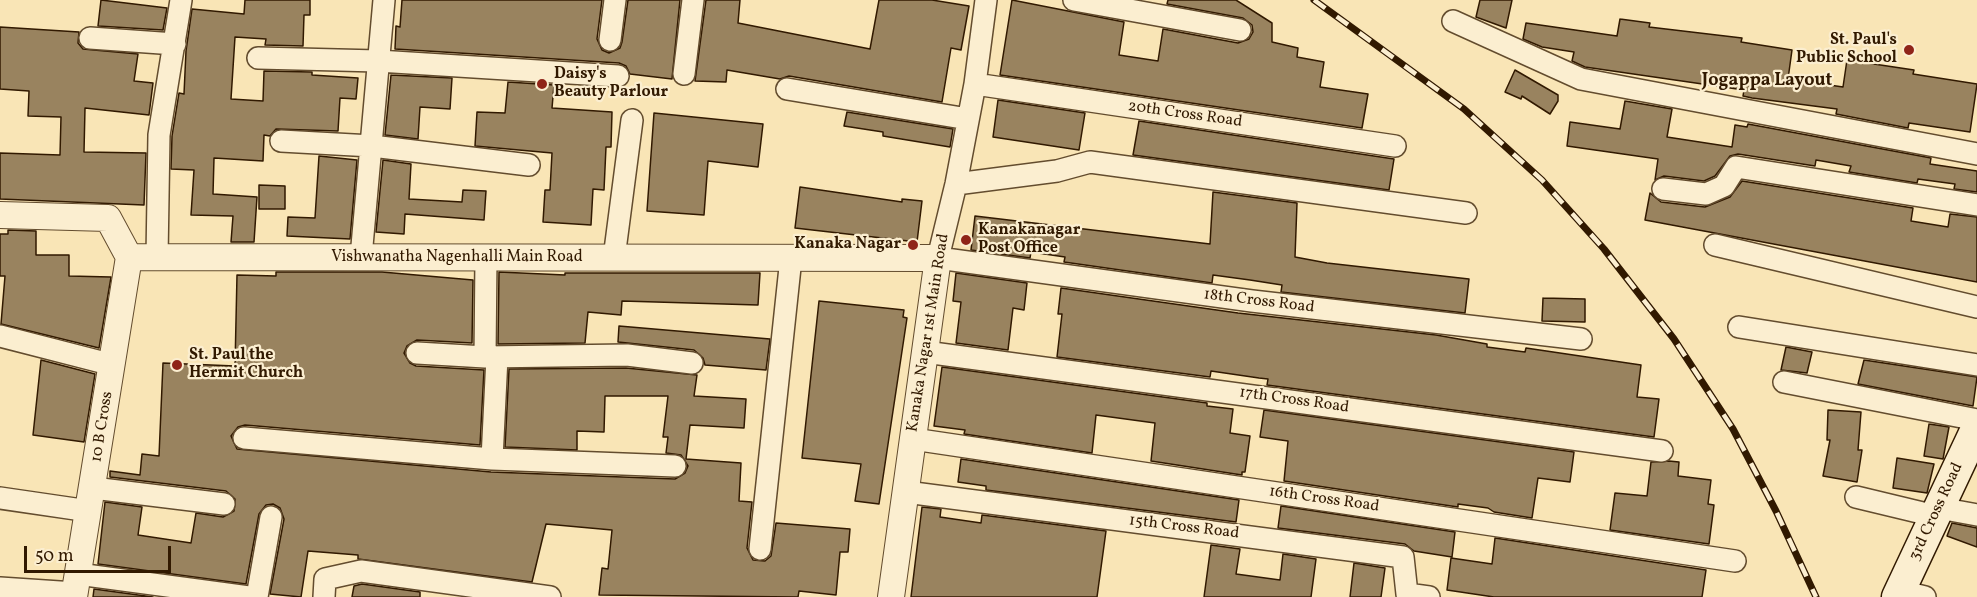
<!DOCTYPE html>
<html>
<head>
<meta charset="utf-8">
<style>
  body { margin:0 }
  #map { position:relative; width:1977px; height:597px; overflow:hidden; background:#f9e5b6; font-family:Vollkorn,serif }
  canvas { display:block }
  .scale { position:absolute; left:24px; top:546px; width:147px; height:27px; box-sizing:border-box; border:3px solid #311900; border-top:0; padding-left:8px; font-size:18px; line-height:21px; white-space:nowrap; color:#311900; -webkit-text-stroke:4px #fbeed0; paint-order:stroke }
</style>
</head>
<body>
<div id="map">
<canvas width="1977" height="597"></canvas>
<div class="scale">50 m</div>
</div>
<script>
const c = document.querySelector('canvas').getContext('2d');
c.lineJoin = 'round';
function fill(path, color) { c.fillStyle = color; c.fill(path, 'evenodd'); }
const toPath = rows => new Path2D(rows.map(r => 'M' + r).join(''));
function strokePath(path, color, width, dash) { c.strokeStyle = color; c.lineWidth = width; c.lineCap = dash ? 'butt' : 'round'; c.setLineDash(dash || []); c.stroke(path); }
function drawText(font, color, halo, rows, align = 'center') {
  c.font = font + ' Vollkorn,serif'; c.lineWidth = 4.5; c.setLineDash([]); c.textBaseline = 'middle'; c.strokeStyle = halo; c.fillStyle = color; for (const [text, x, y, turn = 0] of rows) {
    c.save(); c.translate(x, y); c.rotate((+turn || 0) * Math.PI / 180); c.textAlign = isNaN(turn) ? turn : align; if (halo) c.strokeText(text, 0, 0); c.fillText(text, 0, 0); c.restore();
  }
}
const building = toPath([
  [101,0,167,8,163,30,98,26,101,0],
  [245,0,310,0,310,15,304,15,303,46,265,45,266,39,235,37,231,99,263,101,264,71,312,72,312,75,358,78,356,99,340,98,338,131,276,129,270,136,264,135,263,161,214,158,213,194,257,197,254,242,231,242,233,216,191,215,194,170,171,169,172,136,179,93,184,94,186,51,192,9,244,14,245,0],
  [402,0,602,0,597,39,602,50,609,53,620,48,622,42,628,0,680,0,672,79,630,74,626,66,619,63,395,49,396,26,400,27,402,0],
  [706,0,740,0,738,23,870,49,879,0,932,0,969,6,961,50,951,48,942,102,789,76,780,79,727,70,726,82,695,81,706,0],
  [1012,0,1124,22,1119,55,1158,61,1163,29,1238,43,1249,39,1253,32,1252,25,1243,18,1167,4,1168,0,1236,0,1272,23,1272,42,1298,48,1297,57,1324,62,1320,87,1368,94,1362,128,1000,75,1012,0],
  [1480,0,1512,0,1506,28,1476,17,1480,0],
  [1620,19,1650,23,1649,27,1742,38,1741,42,1792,50,1788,79,1843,87,1847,60,1914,70,1913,74,1977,84,1970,132,1909,123,1908,128,1836,114,1837,109,1752,98,1743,96,1744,90,1585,67,1572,61,1574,52,1542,47,1523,39,1526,23,1617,36,1620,19],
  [0,27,79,32,78,43,83,49,138,54,134,81,153,83,149,115,85,108,84,152,146,153,144,205,0,199,0,153,60,155,61,117,28,116,29,91,0,89,0,27],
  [1515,70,1558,95,1558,101,1550,114,1522,96,1521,99,1505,92,1515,70],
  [391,75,452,78,450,109,420,107,418,139,385,135,391,75],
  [508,82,554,85,552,108,612,112,611,147,606,147,604,190,593,189,591,225,543,222,545,190,550,190,552,153,475,146,477,112,505,113,508,82],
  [998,100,1085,113,1079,150,993,137,998,100],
  [1625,101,1672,109,1667,137,1732,147,1735,125,1747,127,1748,124,1931,158,1930,164,1977,171,1977,192,1954,189,1955,184,1918,179,1917,183,1849,172,1851,166,1816,160,1815,166,1738,154,1730,156,1715,176,1704,181,1664,176,1655,180,1658,159,1567,146,1570,122,1620,129,1625,101],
  [847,112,953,129,950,147,883,136,883,132,844,126,847,112],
  [654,113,763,124,758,167,708,161,704,215,647,211,654,113],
  [1139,121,1394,159,1389,190,1133,155,1139,121],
  [319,156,357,160,350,239,287,236,288,217,315,218,319,156],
  [383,160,411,164,409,199,462,202,463,190,486,191,484,220,405,214,404,234,376,232,383,160],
  [1742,181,1913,208,1911,221,1948,227,1950,214,1977,217,1977,282,1645,220,1650,193,1661,202,1705,207,1730,197,1742,181],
  [259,185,285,186,285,209,259,209,259,185],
  [800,187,902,202,902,199,922,201,917,242,795,228,800,187],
  [1213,192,1297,203,1295,257,1327,263,1469,279,1465,313,1281,292,1282,285,1250,280,1213,275,1212,283,1064,262,1065,257,1031,252,1030,258,971,250,975,216,1210,244,1213,192],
  [8,230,36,231,36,255,69,255,69,276,111,277,99,348,1,324,5,276,0,276,0,234,8,234,8,230],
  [276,272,382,272,473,280,472,343,417,340,407,346,404,353,410,363,416,366,484,370,480,445,245,425,238,427,231,436,237,449,491,472,675,479,685,473,688,466,681,455,666,453,668,437,663,437,668,396,605,396,604,432,577,431,577,450,505,447,509,369,626,368,697,375,694,396,746,399,744,428,690,425,686,459,741,463,739,501,752,502,747,548,753,560,765,561,771,556,776,523,850,529,848,552,840,552,836,595,799,591,798,597,599,595,602,568,608,569,612,530,546,524,532,582,358,559,358,555,308,551,301,597,270,594,284,519,280,508,273,504,266,505,259,514,246,584,98,564,105,502,142,507,138,535,191,543,196,513,223,517,234,511,235,499,226,491,110,477,110,471,140,475,142,454,159,456,163,363,235,366,237,275,276,276,276,272],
  [499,272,565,275,565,273,760,273,758,305,622,301,621,315,588,312,585,343,498,344,499,272],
  [956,273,1027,283,1024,310,1013,308,1008,350,956,343,961,302,953,301,956,273],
  [1061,288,1238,313,1436,335,1487,344,1487,347,1525,352,1526,348,1641,365,1637,397,1659,399,1654,437,1267,385,1268,379,1259,378,1211,371,1210,377,1057,357,1062,314,1058,314,1061,288],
  [1543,298,1585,299,1585,322,1542,321,1543,298],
  [819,301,904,310,903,317,907,318,879,504,855,501,861,464,802,458,819,301],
  [619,326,770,339,766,370,705,365,703,358,694,350,618,342,619,326],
  [1786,347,1812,352,1807,373,1781,370,1786,347],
  [41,360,95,374,84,442,33,435,41,360],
  [1864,360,1977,377,1973,406,1858,384,1864,360],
  [942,367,1207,403,1207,406,1233,409,1230,433,1250,436,1245,472,1242,472,1242,475,1151,461,1155,423,1096,415,1092,453,964,434,965,430,934,426,942,367],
  [1264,410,1574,452,1570,482,1538,478,1532,518,1494,512,1488,508,1458,504,1458,507,1284,481,1288,441,1260,437,1264,410],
  [1828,410,1861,412,1858,450,1862,450,1857,482,1823,476,1830,440,1827,440,1828,410],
  [1929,424,1949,427,1943,459,1924,456,1929,424],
  [1897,458,1934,464,1927,493,1893,488,1897,458],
  [961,459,1239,500,1236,522,986,490,986,486,958,482,961,459],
  [1669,461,1679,462,1678,476,1711,480,1708,504,1714,505,1709,544,1610,530,1615,493,1647,496,1651,462,1669,461],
  [1281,506,1455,532,1452,557,1414,551,1405,544,1278,528,1281,506],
  [922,507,941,509,940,517,981,523,982,515,1106,531,1097,597,911,597,922,507],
  [1952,523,1977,528,1977,547,1947,536,1952,523],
  [1495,538,1706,570,1702,597,1494,597,1447,590,1451,558,1492,564,1495,538],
  [1211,545,1240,549,1236,574,1280,580,1283,554,1316,559,1311,597,1204,597,1211,545],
  [1354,563,1385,568,1381,597,1350,597,1354,563],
  [362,584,420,592,420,597,352,597,354,586,362,584],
  [94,589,153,597,93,597,94,589]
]);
fill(building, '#99835f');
strokePath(building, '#311900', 1.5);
const minor = toPath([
  [986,0,975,84,956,184,938,258,1252,301,1581,339],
  [1074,0,1240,30],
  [1453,21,1581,79,1977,154],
  [90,38,175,44],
  [610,40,615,0],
  [258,58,378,61,618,76],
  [684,74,693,0],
  [975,84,1395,146],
  [787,89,968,119],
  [281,141,372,146,529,165],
  [956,184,1057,171,1090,162,1466,213],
  [1663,189,1706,194,1724,186,1736,167,1977,205],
  [1715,245,1977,307],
  [157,257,159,135,181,0],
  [361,257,384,0],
  [614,258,632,120],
  [1739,327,1977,365],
  [0,336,113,365],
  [925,352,1662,451],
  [417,353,485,357,627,355,692,363],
  [485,357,486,258],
  [497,357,492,459,675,466],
  [1784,382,1977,420],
  [244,438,492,459],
  [913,439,1735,561],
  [93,488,224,504],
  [906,492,1403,557,1407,594,1429,597],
  [1856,497,1935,516],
  [0,498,89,511],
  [1939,508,1977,515],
  [760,549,791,258],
  [78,574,249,597],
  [0,588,75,593],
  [1900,591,1925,597],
  [257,597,271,517],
  [324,597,325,579,361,571,550,597]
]);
const tertiary = toPath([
  [0,215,108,218,129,257],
  [129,257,938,258,891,597],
  [74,597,129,257]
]);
const secondary = toPath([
  [1897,597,1977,427]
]);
strokePath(minor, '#634c2e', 24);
strokePath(tertiary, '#634c2e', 28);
strokePath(secondary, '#311900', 33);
strokePath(minor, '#fbeed0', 21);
strokePath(tertiary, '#fbeed0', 26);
strokePath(secondary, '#fbeed0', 30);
const rail = toPath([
  [1314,0,1464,109,1542,180,1604,249,1674,339,1733,429,1776,511,1816,597]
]);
strokePath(rail, '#311900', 7);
strokePath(rail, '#fbeed0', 4.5, [14]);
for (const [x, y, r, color] of [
  [1909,50,6,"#8f2418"],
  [542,84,6,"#8f2418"],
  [966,240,6,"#8f2418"],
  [913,245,6,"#8f2418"],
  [177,365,6,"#8f2418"]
]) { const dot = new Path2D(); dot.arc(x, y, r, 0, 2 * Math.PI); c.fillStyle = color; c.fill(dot); strokePath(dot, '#fbeed0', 2); }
drawText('bold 16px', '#311900', '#fbeed0', [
  ["St. Paul's",1897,41,"right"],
  ["Public School",1897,59,"right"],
  ["Daisy's",554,75],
  ["Beauty Parlour",554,93],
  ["Kanakanagar",978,231],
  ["Post Office",978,249],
  ["Kanaka Nagar",901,245,"right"],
  ["St. Paul the",189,356],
  ["Hermit Church",189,374]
], 'left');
drawText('16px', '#311900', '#fbeed0', [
  ["20th Cross Road",1185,115,8],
  ["Vishwanatha Nagenhalli Main Road",457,258],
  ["18th Cross Road",1259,302,7],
  ["Kanaka Nagar 1st Main Road",929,333,-81],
  ["17th Cross Road",1294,401,8],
  ["10 B Cross",103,427,-81],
  ["16th Cross Road",1324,500,8],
  ["3rd Cross Road",1937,512,-65],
  ["15th Cross Road",1184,528,7]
]);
drawText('bold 18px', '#311900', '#fbeed0', [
  ["Jogappa Layout",1767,82]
]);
</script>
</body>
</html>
